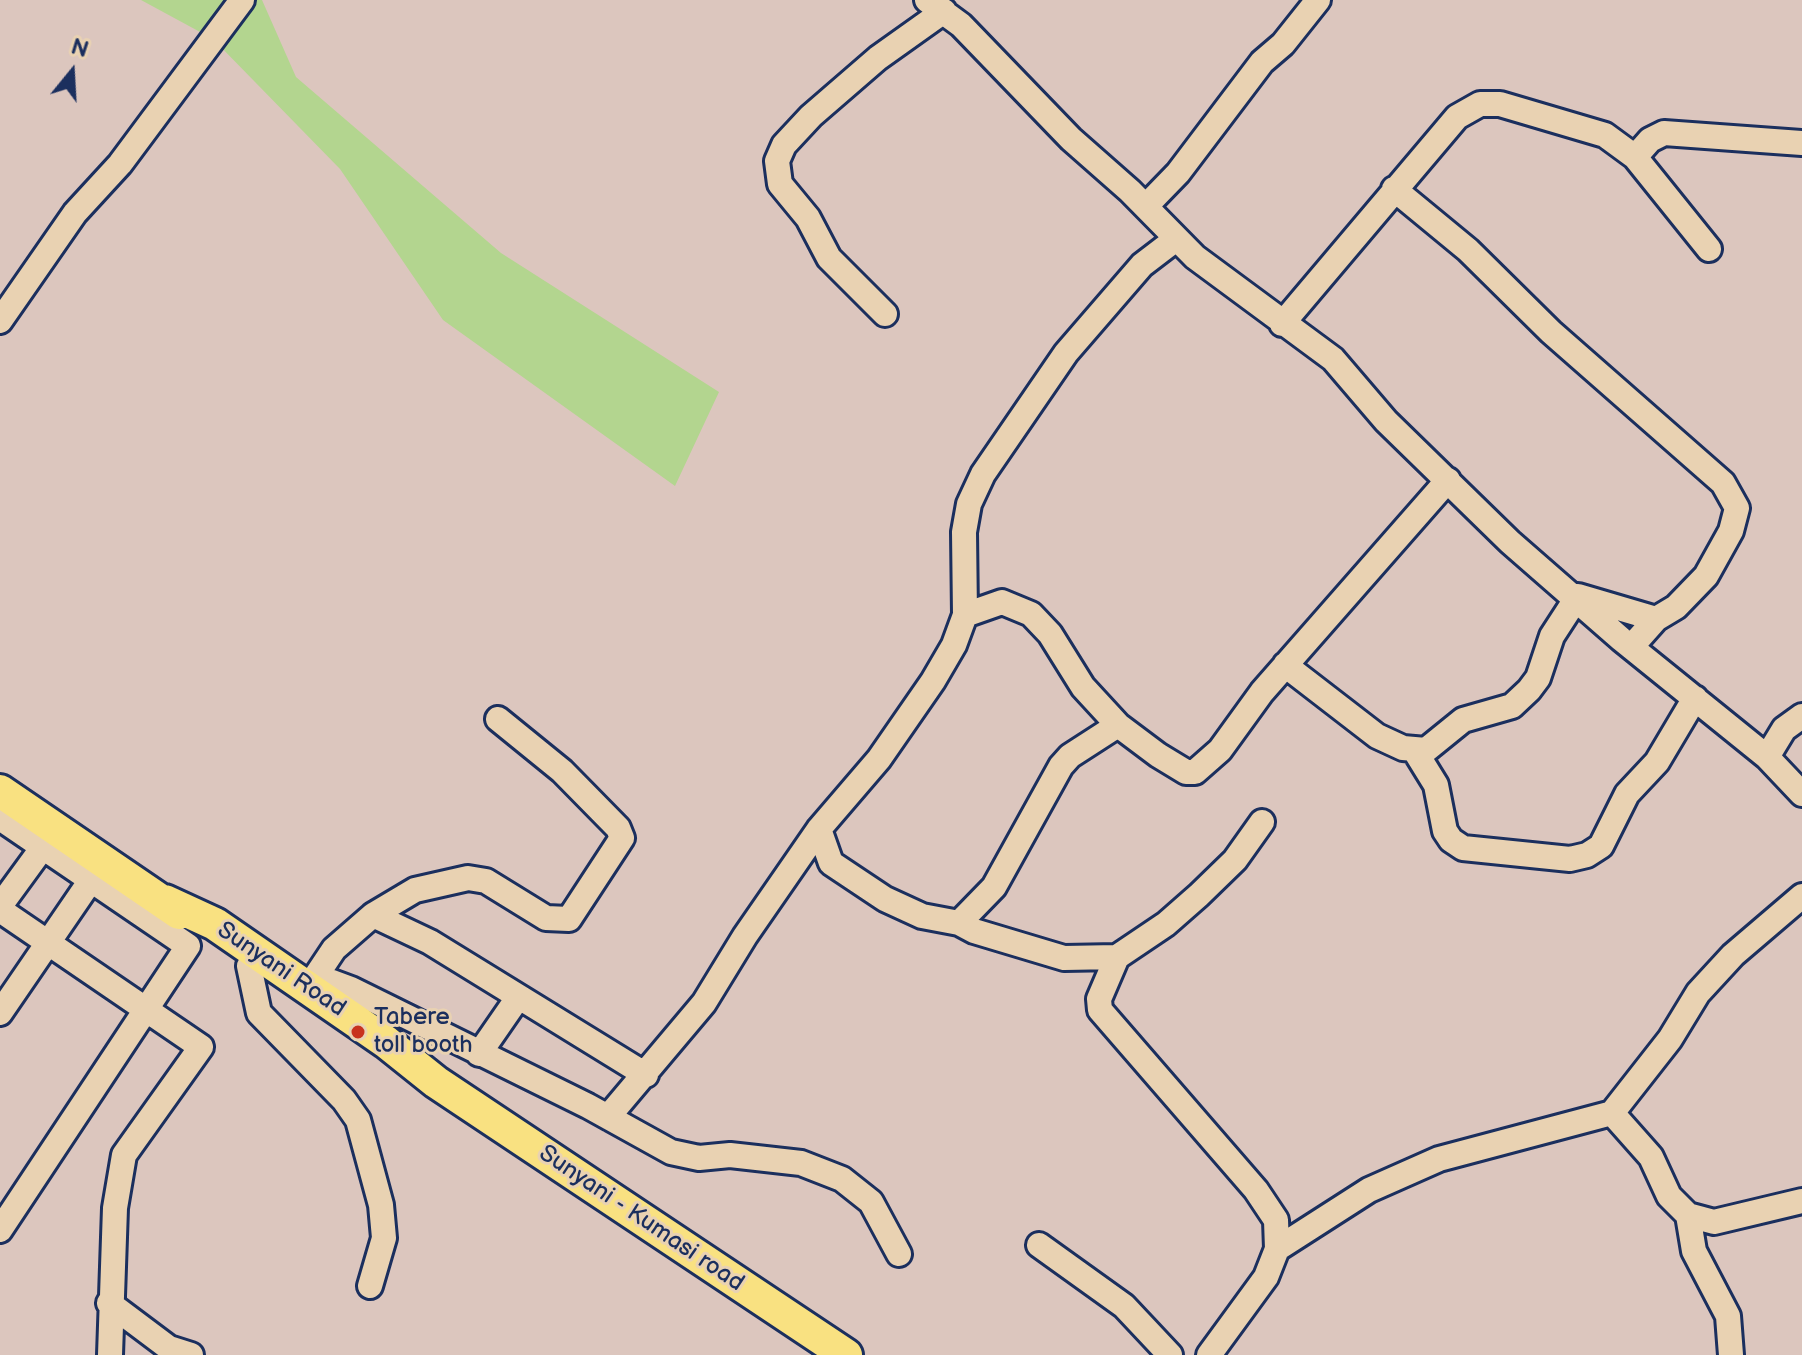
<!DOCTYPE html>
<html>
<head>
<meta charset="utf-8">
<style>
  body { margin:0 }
  #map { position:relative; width:1802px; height:1355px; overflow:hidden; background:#dcc6be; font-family:"Balsamiq Sans",sans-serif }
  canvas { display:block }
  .north { position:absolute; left:32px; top:32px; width:80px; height:80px; -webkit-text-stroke:6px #e9d2b2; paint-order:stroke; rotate:18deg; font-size:22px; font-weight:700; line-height:32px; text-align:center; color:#1b2f5e }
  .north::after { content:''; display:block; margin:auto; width:28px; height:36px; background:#1b2f5e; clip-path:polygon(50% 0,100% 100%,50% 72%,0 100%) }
</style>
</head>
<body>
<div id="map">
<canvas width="1802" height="1355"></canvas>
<div class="north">N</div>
</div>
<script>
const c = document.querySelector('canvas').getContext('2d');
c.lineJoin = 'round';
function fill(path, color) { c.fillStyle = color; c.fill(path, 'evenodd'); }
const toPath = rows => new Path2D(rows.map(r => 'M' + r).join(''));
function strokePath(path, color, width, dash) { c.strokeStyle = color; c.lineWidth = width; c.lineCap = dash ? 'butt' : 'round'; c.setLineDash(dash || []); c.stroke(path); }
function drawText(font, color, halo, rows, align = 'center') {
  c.font = font + ' "Balsamiq Sans",sans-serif'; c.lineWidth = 6; c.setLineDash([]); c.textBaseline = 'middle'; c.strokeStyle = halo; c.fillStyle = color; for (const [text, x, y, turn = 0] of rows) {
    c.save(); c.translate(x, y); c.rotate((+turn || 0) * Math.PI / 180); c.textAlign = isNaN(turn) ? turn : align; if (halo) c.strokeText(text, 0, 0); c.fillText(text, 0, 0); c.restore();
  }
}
fill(toPath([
  [141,0,262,0,296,77,501,253,719,392,675,486,443,320,340,169,213,39]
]), '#b3d58f');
const minor = toPath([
  [927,0,961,25,1071,139,1130,191,1195,257,1333,359,1386,421,1510,542,1621,639,1767,757,1802,794],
  [1635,157,1650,140,1664,133,1802,143],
  [1394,189,1468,250,1551,332,1723,483,1737,508,1731,531,1706,576,1676,607,1656,619,1632,646],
  [1146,206,1178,173,1262,62,1283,44,1318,0],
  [885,314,829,258,808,218,780,184,777,161,784,145,811,116,878,58,944,11],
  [0,321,75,213,120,164,242,0],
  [1282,324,1457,117,1480,104,1500,104,1605,135,1635,157,1709,249],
  [1578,596,1656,619],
  [965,615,1002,602,1031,614,1050,634,1083,687,1118,725,1158,755,1186,772,1195,772,1220,750,1262,692,1448,480],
  [1285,665,1377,736,1403,748,1426,750,1463,720,1512,706,1529,690,1538,678,1552,636,1576,599],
  [1415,751,1436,785,1445,831,1451,840,1463,848,1570,859,1587,855,1601,846,1627,794,1657,762,1695,698],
  [1767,757,1784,729,1802,716],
  [0,818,188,946,0,1230],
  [819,829,831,863,885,899,922,916,959,923,994,887,1061,766,1070,756,1118,725],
  [1802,896,1733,955,1698,993,1670,1039,1612,1113,1651,1157,1669,1196,1688,1215,1714,1222,1802,1201],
  [0,906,43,847],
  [0,910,201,1047,124,1155,115,1208,110,1355],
  [373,915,415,890,468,878,486,881,546,918,569,919,622,838,618,828,562,771,498,719],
  [959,923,974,931,1064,958,1117,957,1166,924,1199,895,1235,860,1262,822],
  [1117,957,1099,999,1100,1010,1256,1190,1276,1220,1277,1249,1266,1277,1209,1355],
  [249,966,259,1013,344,1100,358,1120,381,1205,384,1238,370,1286],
  [316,976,334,949,373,915,430,942,646,1075],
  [307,989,316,976,351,989,588,1106,671,1152,699,1158,730,1155,801,1163,842,1179,871,1202,899,1254],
  [0,1013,91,880],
  [479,1054,517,999],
  [608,1117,704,1003,745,936,819,829,879,759,933,681,954,645,965,615,964,532,969,504,983,474,1066,353,1142,265,1176,239],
  [1688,1215,1694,1251,1728,1316,1731,1355],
  [1039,1245,1124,1306,1170,1355],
  [1277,1249,1369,1190,1439,1159,1612,1113],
  [109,1303,169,1348,191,1355]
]);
const major = toPath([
  [0,791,179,913],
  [165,901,215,924,386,1042,436,1082,846,1355]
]);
strokePath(minor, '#1b2f5e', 30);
strokePath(major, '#1b2f5e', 38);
strokePath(minor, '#e9d2b2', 24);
strokePath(major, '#f9e181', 32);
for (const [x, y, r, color] of [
  [358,1032,8,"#c8321e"]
]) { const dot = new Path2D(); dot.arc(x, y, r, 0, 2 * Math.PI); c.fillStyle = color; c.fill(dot); strokePath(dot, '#e9d2b2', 3); }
drawText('24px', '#1b2f5e', '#e9d2b2', [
  ["Sunyani Road",281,970,34],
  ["Sunyani - Kumasi road",641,1219,34]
]);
drawText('24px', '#1b2f5e', '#e9d2b2', [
  ["Tabere",374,1018],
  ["toll booth",374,1046]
], 'left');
</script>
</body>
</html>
